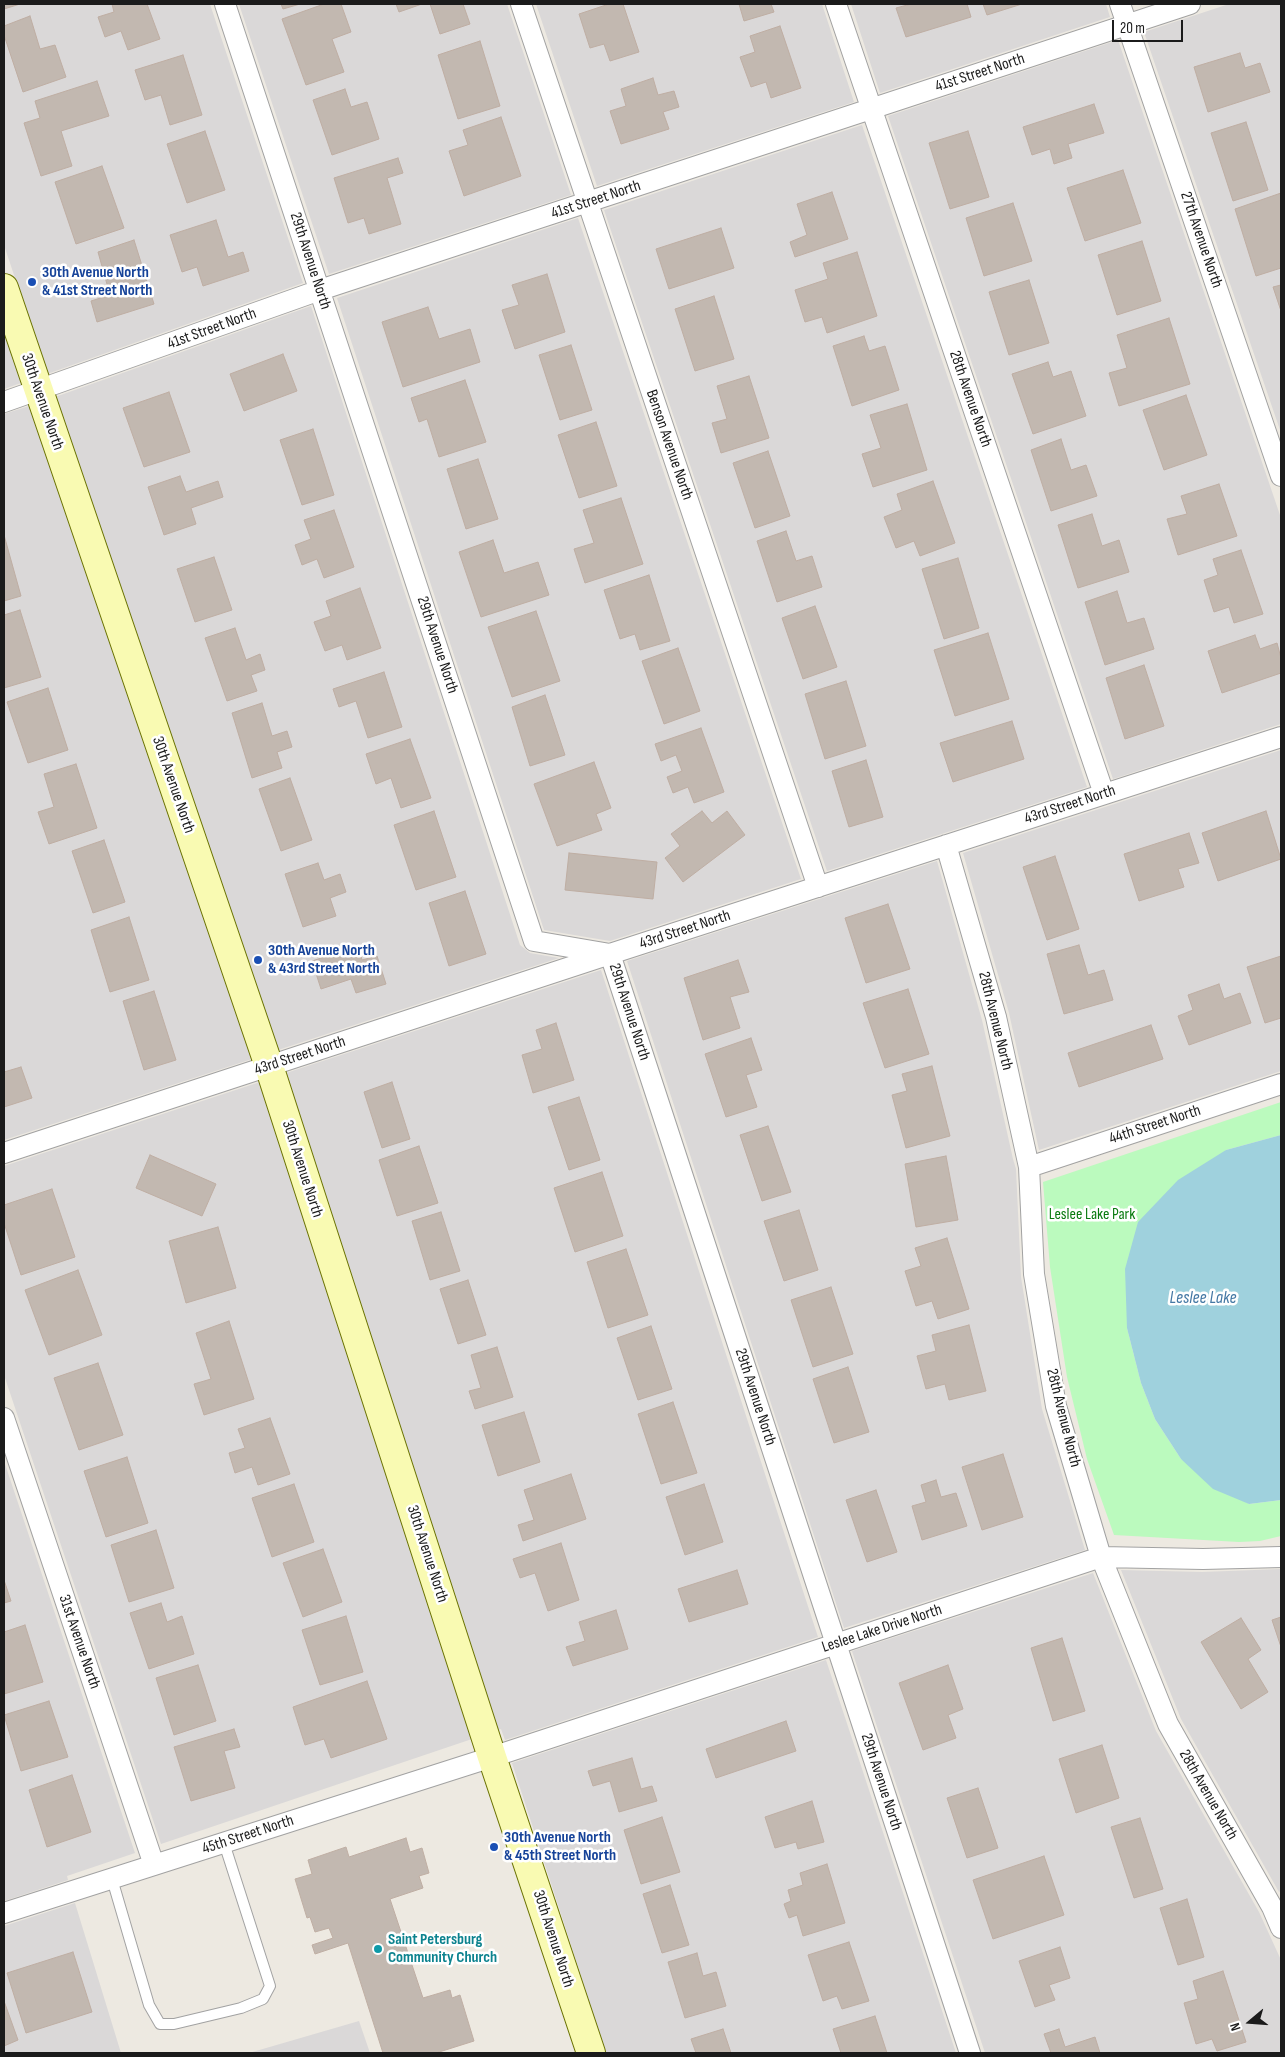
<!DOCTYPE html>
<html>
<head>
<meta charset="utf-8">
<style>
  body { margin:0 }
  #map { position:relative; width:1285px; height:2057px; overflow:hidden; background:#ede9e1; font-family:"Sofia Sans Condensed",sans-serif }
  canvas { display:block }
  .frame { position:absolute; inset:0; border:5px solid #1b1b1b; pointer-events:none }
  .north { position:absolute; left:1225px; top:1997px; width:50px; height:50px; -webkit-text-stroke:4px #fff; paint-order:stroke; rotate:252deg; font-size:14px; font-weight:700; line-height:20px; text-align:center; color:#1b1b1b }
  .north::after { content:''; display:block; margin:auto; width:18px; height:22px; background:#1b1b1b; clip-path:polygon(50% 0,100% 100%,50% 72%,0 100%) }
  .scale { position:absolute; left:1112px; top:20px; width:71px; height:22px; box-sizing:border-box; border:2px solid #1b1b1b; border-top:0; padding-left:6px; font-size:15px; line-height:18px; white-space:nowrap; color:#1b1b1b; -webkit-text-stroke:4px #fff; paint-order:stroke }
</style>
</head>
<body>
<div id="map">
<canvas width="1285" height="2057"></canvas>
<div class="frame"></div>
<div class="north">N</div>
<div class="scale">20 m</div>
</div>
<script>
const c = document.querySelector('canvas').getContext('2d');
c.lineJoin = 'round';
function fill(path, color) { c.fillStyle = color; c.fill(path, 'evenodd'); }
const toPath = rows => new Path2D(rows.map(r => 'M' + r).join(''));
function strokePath(path, color, width, dash) { c.strokeStyle = color; c.lineWidth = width; c.lineCap = dash ? 'butt' : 'round'; c.setLineDash(dash || []); c.stroke(path); }
function drawText(font, color, halo, rows, align = 'center') {
  c.font = font + ' "Sofia Sans Condensed",sans-serif'; c.lineWidth = 5; c.setLineDash([]); c.textBaseline = 'middle'; c.strokeStyle = halo; c.fillStyle = color; for (const [text, x, y, turn = 0] of rows) {
    c.save(); c.translate(x, y); c.rotate((+turn || 0) * Math.PI / 180); c.textAlign = isNaN(turn) ? turn : align; if (halo) c.strokeText(text, 0, 0); c.fillText(text, 0, 0); c.restore();
  }
}
fill(toPath([
  [4,4,210,4,303,283,47,374,4,245],
  [239,4,507,4,571,195,329,274],
  [536,4,822,4,854,102,597,186],
  [851,4,1106,4,1110,17,880,93],
  [1229,4,1281,4,1281,433,1144,32],
  [1118,40,1281,518,1281,724,1113,779,888,116],
  [862,125,1087,787,827,871,604,210],
  [578,218,801,879,610,941,544,930,337,298],
  [311,306,520,945,530,953,559,958,278,1050,55,397],
  [4,331,21,383,4,389],
  [29,406,252,1059,4,1140,4,414],
  [1281,750,1281,1071,1039,1150,1009,1013,963,853],
  [937,861,982,1020,1013,1159,1016,1169,1021,1277,1042,1409,1085,1550,844,1628,627,961],
  [601,970,818,1637,505,1740,501,1729,498,1730,286,1073],
  [260,1082,472,1739,161,1844,4,1375,4,1166],
  [4,1461,135,1853,67,1876,68,1880,4,1901],
  [1281,1569,1281,1891,1279,1892,1181,1719,1121,1570,1202,1572],
  [1093,1573,1156,1731,1259,1912,1281,1960,1281,2053,985,2053,852,1651],
  [826,1660,956,2053,606,2053,512,1763],
  [75,1903,121,2053,4,2053,4,1926],
  [359,2021,370,2053,249,2053]
]), '#dad8d8');
fill(toPath([
  [1281,1102,1281,1135,1226,1150,1127,1328,1141,1383,1155,1419,1181,1459,1249,1504,1281,1500,1281,1536,1260,1541,1239,1542,1114,1535,1087,1459,1067,1377,1050,1267,1043,1182]
]), '#bbfabe');
fill(toPath([
  [1281,1135,1281,1500,1249,1504,1213,1489,1181,1459,1155,1419,1141,1383,1127,1328,1125,1269,1138,1222,1178,1180,1226,1150]
]), '#9fd1dd');
const building = toPath([
  [4,4,20,4,4,9,4,4],
  [112,4,147,4,160,39,128,50,121,31,105,37,98,17,114,12,112,4],
  [281,4,300,4,283,9,281,4],
  [324,4,341,4,351,32,332,39,344,72,306,85,282,19,324,4],
  [396,4,422,4,399,12,396,4],
  [430,4,463,4,470,24,440,34,430,4],
  [609,4,623,4,639,52,610,61,604,44,590,48,579,14,609,4],
  [739,4,771,4,774,12,744,21,739,4],
  [911,4,967,4,971,17,906,37,896,8,911,4],
  [983,4,1022,4,987,15,983,4],
  [30,16,40,49,55,45,66,77,23,92,4,35,4,26,30,16],
  [780,26,801,88,771,98,766,82,751,87,740,57,755,52,750,36,780,26],
  [480,41,500,106,458,119,438,55,480,41],
  [1240,53,1245,68,1260,63,1270,92,1208,112,1194,67,1240,53],
  [183,55,202,115,170,125,161,95,145,100,135,70,183,55],
  [653,78,658,95,674,91,679,107,663,112,669,129,621,144,610,111,626,106,621,89,653,78],
  [97,81,109,116,61,131,72,166,41,176,24,123,40,118,35,101,97,81],
  [345,89,351,107,367,102,379,139,332,155,313,100,345,89],
  [1094,104,1104,133,1068,144,1072,158,1054,164,1050,149,1032,155,1023,127,1094,104],
  [501,117,521,176,464,196,449,151,468,145,463,130,501,117],
  [1246,122,1268,190,1233,201,1211,133,1246,122],
  [205,131,225,190,187,203,167,144,205,131],
  [968,131,989,197,950,209,929,143,968,131],
  [398,158,403,173,387,178,401,224,369,234,364,218,348,223,334,178,398,158],
  [102,166,124,228,76,244,55,182,102,166],
  [1123,170,1141,223,1085,241,1067,188,1123,170],
  [832,192,848,239,795,257,790,242,807,235,797,204,832,192],
  [1281,193,1281,268,1256,276,1235,209,1281,193],
  [1013,203,1032,261,984,276,966,218,1013,203],
  [216,220,228,257,243,252,249,271,203,286,197,267,182,272,170,235,216,220],
  [721,228,734,268,669,289,656,249,721,228],
  [134,240,154,304,97,322,91,301,110,295,98,252,134,240],
  [1142,241,1161,301,1117,315,1098,255,1142,241],
  [857,252,877,316,827,333,822,317,805,322,795,290,828,279,823,263,857,252],
  [547,274,565,332,515,349,502,310,519,305,512,285,547,274],
  [1029,280,1049,343,1009,355,989,292,1029,280],
  [1281,285,1281,311,1273,287,1281,285],
  [714,296,734,359,695,371,675,309,714,296],
  [428,307,439,339,470,329,480,362,403,387,382,322,428,307],
  [1169,318,1190,384,1119,406,1109,373,1127,368,1117,335,1169,318],
  [864,336,869,351,885,346,899,390,852,406,833,346,864,336],
  [571,345,592,410,560,420,539,355,571,345],
  [283,354,297,391,244,411,230,374,283,354],
  [1048,362,1053,377,1071,371,1086,416,1033,434,1012,374,1048,362],
  [749,376,769,438,721,453,712,423,727,419,717,386,749,376],
  [465,380,486,442,439,457,427,419,419,422,411,398,465,380],
  [169,392,190,452,144,467,123,408,169,392],
  [1186,395,1207,455,1164,470,1143,410,1186,395],
  [907,404,927,470,873,487,862,454,881,448,870,415,907,404],
  [596,422,617,486,579,498,558,435,596,422],
  [313,429,334,495,302,505,280,440,313,429],
  [1061,439,1071,470,1086,465,1097,496,1051,511,1031,450,1061,439],
  [768,451,790,516,755,528,733,463,768,451],
  [478,459,498,519,466,529,447,469,478,459],
  [180,476,186,492,218,481,223,497,191,508,196,524,164,535,148,487,180,476],
  [933,481,955,543,920,556,914,541,896,548,884,517,902,510,897,494,933,481],
  [1219,484,1237,536,1178,555,1167,519,1187,514,1181,496,1219,484],
  [621,498,643,564,585,583,574,549,594,543,583,510,621,498],
  [334,510,354,567,324,578,317,559,302,565,295,545,311,539,304,520,334,510],
  [1092,514,1102,546,1119,540,1129,572,1078,588,1058,525,1092,514],
  [786,531,796,561,812,556,822,587,777,602,757,541,786,531],
  [4,535,21,596,4,601,4,535],
  [493,540,504,573,538,562,549,595,481,617,459,552,493,540],
  [1241,550,1263,614,1234,623,1229,607,1214,612,1204,580,1218,575,1213,559,1241,550],
  [214,557,232,610,195,622,177,569,214,557],
  [958,558,979,628,944,639,922,569,958,558],
  [649,575,670,641,640,650,635,634,620,639,604,590,649,575],
  [360,588,381,648,347,660,342,645,325,651,314,622,331,616,326,601,360,588],
  [1117,591,1127,623,1144,618,1154,649,1105,665,1085,602,1117,591],
  [815,606,837,667,803,679,782,618,815,606],
  [20,610,41,677,4,688,4,615,20,610],
  [536,611,560,681,512,697,488,627,536,611],
  [235,628,246,660,260,654,265,670,251,675,257,691,227,701,205,638,235,628],
  [988,633,1009,699,955,716,934,650,988,633],
  [1255,635,1260,649,1277,643,1281,658,1281,673,1222,693,1208,651,1255,635],
  [678,648,700,711,664,724,642,661,678,648],
  [1144,665,1164,726,1125,739,1106,678,1144,665],
  [384,672,402,727,368,738,356,701,339,707,333,689,384,672],
  [846,681,866,746,825,759,805,694,846,681],
  [48,688,68,750,28,763,7,702,48,688],
  [545,695,565,755,530,766,512,707,545,695],
  [262,703,272,736,287,731,292,747,277,752,282,768,252,778,232,713,262,703],
  [1012,721,1024,759,953,782,940,743,1012,721],
  [701,728,724,792,694,803,688,787,673,793,667,777,682,771,676,755,661,761,655,744,701,728],
  [410,739,431,798,401,808,391,778,376,784,366,754,410,739],
  [866,760,883,817,849,827,832,771,866,760],
  [594,762,611,808,596,814,602,830,557,846,534,784,594,762],
  [76,764,97,828,49,844,38,812,54,807,44,774,76,764],
  [290,778,312,840,281,851,259,789,290,778],
  [434,811,456,877,416,890,394,825,434,811],
  [702,811,712,823,727,811,745,835,683,882,665,858,680,846,671,834,702,811],
  [1266,811,1281,859,1218,881,1202,833,1266,811],
  [1189,833,1199,863,1178,869,1184,887,1139,901,1124,854,1189,833],
  [104,840,125,902,93,913,72,851,104,840],
  [569,853,657,862,653,899,565,890,569,853],
  [1055,856,1079,929,1047,940,1023,867,1055,856],
  [318,863,324,880,340,874,346,892,330,898,336,916,303,927,285,874,318,863],
  [465,891,486,954,449,966,429,903,465,891],
  [888,904,910,969,866,983,845,918,888,904],
  [129,917,149,980,110,992,91,930,129,917],
  [1079,945,1088,975,1104,970,1113,1000,1064,1014,1047,954,1079,945],
  [358,946,362,960,377,956,386,984,356,993,351,979,321,989,312,961,358,946],
  [1281,956,1281,1018,1265,1023,1247,967,1281,956],
  [738,960,749,992,730,997,740,1028,703,1040,684,978,738,960],
  [1219,984,1224,999,1240,993,1251,1023,1189,1045,1178,1016,1193,1010,1188,995,1219,984],
  [908,989,929,1054,885,1068,863,1003,908,989],
  [154,991,176,1060,144,1070,123,1001,154,991],
  [556,1023,574,1080,533,1093,522,1055,542,1049,536,1030,556,1023],
  [1151,1025,1163,1059,1079,1087,1068,1053,1151,1025],
  [751,1038,762,1070,746,1075,757,1107,726,1117,705,1054,751,1038],
  [932,1066,950,1136,906,1148,892,1095,907,1091,902,1074,932,1066],
  [21,1067,32,1098,4,1107,4,1070,4,1072,21,1067],
  [392,1082,410,1139,382,1148,364,1092,392,1082],
  [579,1097,600,1160,569,1170,548,1107,579,1097],
  [768,1126,791,1192,762,1201,740,1135,768,1126],
  [419,1146,438,1203,397,1216,379,1160,419,1146],
  [150,1155,216,1184,202,1216,136,1188,150,1155],
  [946,1156,958,1220,916,1227,905,1164,946,1156],
  [602,1172,623,1236,575,1252,554,1188,602,1172],
  [52,1189,75,1257,21,1275,4,1223,4,1205,52,1189],
  [799,1210,818,1270,784,1281,764,1221,799,1210],
  [441,1212,460,1271,430,1280,412,1221,441,1212],
  [218,1227,236,1288,186,1303,169,1241,218,1227],
  [947,1238,969,1309,938,1319,932,1301,916,1306,905,1271,921,1266,915,1248,947,1238],
  [626,1249,648,1315,608,1328,587,1262,626,1249],
  [78,1270,102,1335,49,1355,25,1290,78,1270],
  [468,1280,486,1335,458,1344,440,1289,468,1280],
  [831,1287,853,1354,813,1367,791,1300,831,1287],
  [229,1321,254,1399,204,1415,194,1384,211,1379,196,1333,229,1321],
  [969,1325,986,1391,949,1400,945,1384,926,1389,917,1356,936,1351,932,1335,969,1325],
  [651,1326,672,1389,638,1400,617,1338,651,1326],
  [497,1347,513,1397,475,1409,469,1391,481,1388,471,1355,497,1347],
  [98,1363,123,1435,79,1450,54,1378,98,1363],
  [848,1367,869,1432,834,1443,813,1379,848,1367],
  [673,1402,697,1473,661,1484,638,1414,673,1402],
  [524,1412,540,1462,498,1476,482,1425,524,1412],
  [270,1418,290,1474,258,1485,252,1467,235,1473,229,1453,245,1448,238,1429,270,1418],
  [1003,1454,1023,1517,982,1530,962,1467,1003,1454],
  [127,1457,148,1523,106,1537,84,1471,127,1457],
  [571,1474,586,1519,523,1541,518,1525,534,1520,524,1490,571,1474],
  [936,1480,941,1497,956,1493,967,1526,922,1540,912,1506,926,1502,921,1485,936,1480],
  [294,1484,314,1542,272,1557,252,1498,294,1484],
  [704,1484,723,1542,685,1555,666,1497,704,1484],
  [876,1490,897,1552,867,1562,846,1500,876,1490],
  [156,1530,174,1588,129,1602,111,1545,156,1530],
  [561,1543,579,1600,548,1611,535,1573,520,1578,513,1559,561,1543],
  [323,1549,342,1602,303,1617,283,1563,323,1549],
  [737,1570,748,1604,689,1622,678,1589,737,1570],
  [4,1580,11,1601,4,1603,4,1580],
  [161,1603,167,1622,182,1616,194,1654,149,1669,130,1613,161,1603],
  [616,1610,628,1649,573,1666,566,1647,585,1641,579,1622,616,1610],
  [346,1616,363,1672,320,1685,302,1630,346,1616],
  [1281,1617,1281,1647,1272,1620,1281,1617],
  [1241,1618,1261,1650,1248,1659,1268,1692,1241,1709,1201,1642,1241,1618],
  [25,1625,43,1682,4,1694,4,1632,25,1625],
  [1062,1638,1085,1711,1053,1721,1031,1648,1062,1638],
  [198,1665,216,1721,174,1735,156,1678,198,1665],
  [948,1665,963,1709,948,1715,956,1738,923,1750,899,1683,948,1665],
  [367,1681,387,1739,331,1758,324,1739,305,1745,293,1707,367,1681],
  [49,1701,68,1757,21,1771,4,1715,49,1701],
  [786,1721,796,1751,716,1778,706,1749,786,1721],
  [234,1729,240,1747,224,1751,235,1788,191,1801,174,1747,234,1729],
  [1102,1745,1119,1798,1076,1813,1059,1759,1102,1745],
  [632,1758,641,1789,652,1786,657,1801,619,1812,610,1781,593,1786,588,1771,632,1758],
  [72,1775,91,1832,47,1847,29,1790,72,1775],
  [978,1788,998,1848,967,1858,947,1798,978,1788],
  [812,1801,824,1842,798,1849,796,1842,775,1848,765,1817,812,1801],
  [662,1817,680,1872,641,1884,624,1830,662,1817],
  [1140,1818,1163,1889,1134,1898,1111,1827,1140,1818],
  [406,1838,410,1852,422,1848,429,1873,419,1876,423,1888,390,1899,423,1998,450,1990,452,1998,460,1995,474,2041,436,2053,383,2053,348,1943,315,1954,312,1945,333,1938,329,1928,315,1932,310,1917,307,1918,295,1879,312,1874,308,1860,346,1847,349,1857,406,1838],
  [1044,1856,1064,1915,993,1939,973,1880,1044,1856],
  [827,1864,845,1923,803,1936,797,1915,789,1918,784,1904,791,1901,788,1890,803,1885,800,1873,827,1864],
  [670,1885,689,1945,662,1953,643,1894,670,1885],
  [1187,1899,1204,1957,1178,1965,1160,1908,1187,1899],
  [849,1942,869,2001,842,2009,837,1996,823,2001,808,1955,849,1942],
  [1060,1947,1070,1978,1049,1985,1055,2000,1035,2007,1019,1961,1060,1947],
  [73,1952,92,2012,26,2033,7,1973,73,1952],
  [697,1953,703,1976,716,1972,726,2006,685,2018,668,1962,697,1953],
  [1223,1971,1246,2042,1217,2051,1212,2039,1196,2044,1184,2003,1198,1999,1193,1981,1223,1971],
  [4,2001,18,2040,4,2046,4,2001],
  [875,2016,887,2053,841,2053,833,2029,875,2016],
  [723,2029,731,2053,696,2053,691,2039,723,2029],
  [1059,2029,1065,2047,1095,2037,1100,2053,1051,2053,1044,2034,1059,2029]
]);
fill(building, '#c2b8b0');
strokePath(building, '#bfaea3', 1);
const lane = toPath([
  [112,1879,149,2005,160,2024,174,2024,241,2008,263,1999,270,1986,224,1843]
]);
const street = toPath([
  [225,4,534,941,610,954,970,2053],
  [521,4,818,887],
  [836,4,1104,794],
  [1120,4,1281,476],
  [4,402,320,290,1190,4],
  [946,845,996,1017,1029,1167,1034,1274,1056,1406,1101,1557,1168,1724,1272,1907,1281,1928],
  [4,1153,610,954,1281,737],
  [1029,1167,1281,1084],
  [4,1418,154,1865],
  [4,1913,492,1757,1101,1557,1203,1559,1281,1557]
]);
const secondary = toPath([
  [4,288,269,1066,492,1757,591,2053]
]);
strokePath(lane, '#a2a2a2', 12);
strokePath(street, '#a2a2a2', 22);
strokePath(secondary, '#6a7202', 30);
strokePath(lane, '#fff', 10);
strokePath(street, '#fff', 20);
strokePath(secondary, '#f9fab2', 28);
for (const [x, y, r, color] of [
  [32,282,5,"#1a4fb4"],
  [258,960,5,"#1a4fb4"],
  [494,1847,5,"#1a4fb4"],
  [378,1949,5,"#0f9aa8"]
]) { const dot = new Path2D(); dot.arc(x, y, r, 0, 2 * Math.PI); c.fillStyle = color; c.fill(dot); strokePath(dot, '#fff', 2); }
drawText('16px', '#1b1b1b', '#fff', [
  ["41st Street North",980,73,-18],
  ["41st Street North",596,200,-18],
  ["27th Avenue North",1201,240,71],
  ["29th Avenue North",310,261,72],
  ["41st Street North",212,329,-20],
  ["28th Avenue North",970,399,71],
  ["30th Avenue North",42,402,71],
  ["Benson Avenue North",669,445,71],
  ["29th Avenue North",437,645,72],
  ["30th Avenue North",173,785,71],
  ["43rd Street North",1070,805,-18],
  ["43rd Street North",685,930,-18],
  ["29th Avenue North",629,1012,72],
  ["28th Avenue North",995,1021,76],
  ["43rd Street North",300,1056,-18],
  ["44th Street North",1155,1125,-18],
  ["30th Avenue North",302,1169,72],
  ["29th Avenue North",755,1397,72],
  ["28th Avenue North",1063,1418,76],
  ["30th Avenue North",427,1554,72],
  ["Leslee Lake Drive North",882,1629,-18],
  ["31st Avenue North",79,1642,71],
  ["29th Avenue North",881,1782,72],
  ["28th Avenue North",1208,1795,60],
  ["45th Street North",248,1835,-18],
  ["30th Avenue North",553,1939,72]
]);
drawText('bold 16px', '#164399', '#fff', [
  ["30th Avenue North",42,273],
  ["& 41st Street North",42,291],
  ["30th Avenue North",268,951],
  ["& 43rd Street North",268,969],
  ["30th Avenue North",504,1838],
  ["& 45th Street North",504,1856]
], 'left');
drawText('16px', '#097a0f', '#fff', [
  ["Leslee Lake Park",1092,1215]
]);
drawText('bold 16px', '#0d838f', '#fff', [
  ["Saint Petersburg",388,1940],
  ["Community Church",388,1958]
], 'left');
drawText('italic 18px', '#4478a4', '#fff', [
  ["Leslee Lake",1203,1298]
]);
</script>
</body>
</html>
